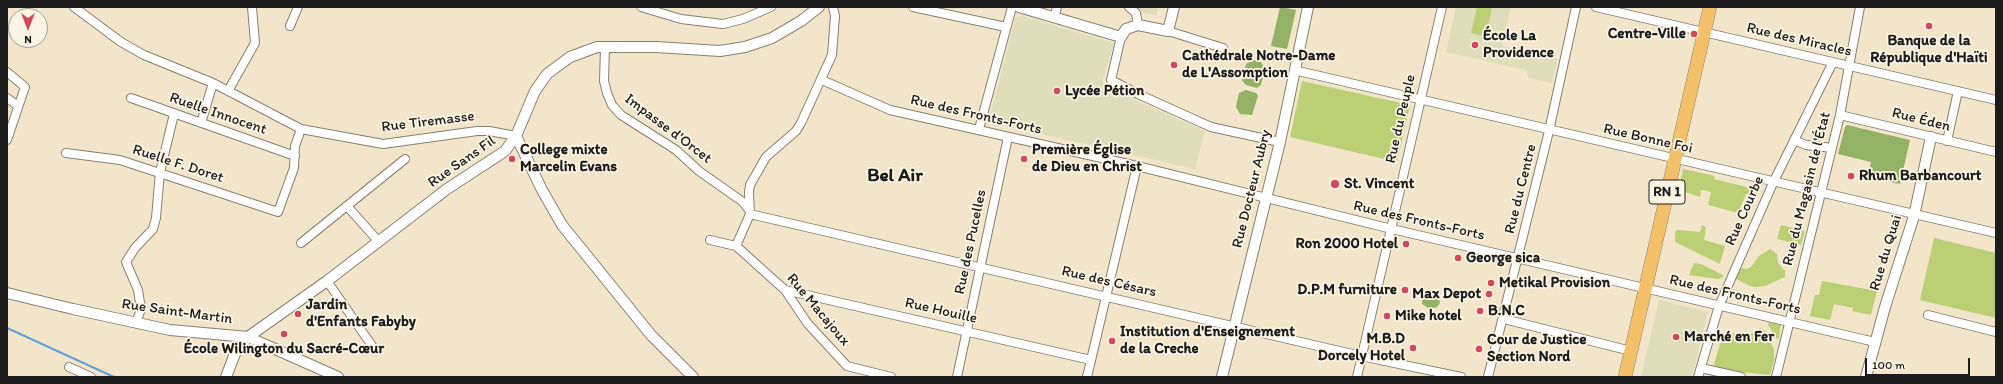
<!DOCTYPE html>
<html>
<head>
<meta charset="utf-8">
<style>
  body { margin:0 }
  #map { position:relative; width:2003px; height:384px; overflow:hidden; background:#f3e5c9; font-family:Itim,sans-serif }
  canvas { display:block }
  .frame { position:absolute; inset:0; border:8px solid #1c1c1c; pointer-events:none }
  .north { position:absolute; left:8px; top:8px; width:40px; height:40px; box-sizing:border-box; background:#fcf5e5; border:1px solid #a29e95; border-radius:50%; rotate:180deg; font-size:11px; font-weight:700; line-height:16px; text-align:center; color:#1c1c1c }
  .north::after { content:''; display:block; margin:auto; width:14px; height:18px; background:#d1495b; clip-path:polygon(50% 0,100% 100%,50% 72%,0 100%) }
  .scale { position:absolute; left:1865px; top:358px; width:105px; height:18px; box-sizing:border-box; border:2px solid #1c1c1c; border-top:0; padding-left:5px; font-size:12px; line-height:14px; white-space:nowrap; color:#1c1c1c; -webkit-text-stroke:3px #fcf5e5; paint-order:stroke }
</style>
</head>
<body>
<div id="map">
<canvas width="2003" height="384"></canvas>
<div class="frame"></div>
<div class="north">N</div>
<div class="scale">100 m</div>
</div>
<script>
const c = document.querySelector('canvas').getContext('2d');
c.lineJoin = 'round';
function fill(path, color) { c.fillStyle = color; c.fill(path, 'evenodd'); }
const toPath = rows => new Path2D(rows.map(r => 'M' + r).join(''));
function strokePath(path, color, width, dash) { c.strokeStyle = color; c.lineWidth = width; c.lineCap = dash ? 'butt' : 'round'; c.setLineDash(dash || []); c.stroke(path); }
function drawText(font, color, halo, rows, align = 'center') {
  c.font = font + ' Itim,sans-serif'; c.lineWidth = 3.5; c.setLineDash([]); c.textBaseline = 'middle'; c.strokeStyle = halo; c.fillStyle = color; for (const [text, x, y, turn = 0] of rows) {
    c.save(); c.translate(x, y); c.rotate((+turn || 0) * Math.PI / 180); c.textAlign = isNaN(turn) ? turn : align; if (halo) c.strokeText(text, 0, 0); c.fillText(text, 0, 0); c.restore();
  }
}
fill(toPath([
  [1135,7,1158,7,1156,15,1145,13],
  [1456,7,1511,7,1502,46,1558,59,1552,83,1529,78,1526,70,1446,52],
  [1023,16,1114,43,1102,82,1135,100,1205,131,1195,169,988,122,1016,17],
  [1659,300,1708,312,1692,377,1641,377]
]), '#e0ddbb');
fill(toPath([
  [1477,7,1492,7,1486,37,1471,33],
  [1302,81,1410,105,1397,162,1290,137],
  [1683,169,1715,176,1714,179,1759,190,1756,196,1746,194,1738,213,1708,205,1711,192,1701,190,1700,197,1679,190],
  [1702,225,1706,227,1704,240,1725,246,1720,264,1675,242,1675,232,1677,230,1700,232],
  [1781,225,1805,231,1801,245,1777,239],
  [1934,238,1996,253,1996,318,1920,300],
  [1770,249,1777,254,1778,263,1785,271,1785,277,1765,286,1755,287,1750,286,1736,279,1741,268,1747,269,1751,267,1759,256],
  [1694,263,1701,264,1723,275,1723,277,1718,279,1689,275],
  [1822,281,1877,291,1871,315,1852,311,1853,308,1834,304,1830,320,1810,316,1815,295,1819,295],
  [1770,320,1781,323,1779,338,1777,339,1768,325],
  [1760,328,1764,330,1774,349,1774,360,1770,375,1740,372,1715,366,1714,364,1721,341,1729,333,1749,335]
]), '#bbd074');
fill(toPath([
  [1280,7,1296,10,1287,49,1271,46],
  [1253,60,1261,62,1265,69,1261,85,1257,88,1246,85,1242,80,1246,64],
  [1246,90,1256,93,1258,96,1252,115,1240,114,1236,107,1239,93],
  [1847,125,1910,140,1900,184,1868,177,1871,162,1838,154,1845,127],
  [1436,296,1439,298,1440,303,1437,307,1430,309,1422,304,1422,300]
]), '#94b266');
strokePath(toPath([
  [7,328,114,377]
]), '#66a1d6', 2);
const minor = toPath([
  [74,7,121,42,144,55,213,83,301,129,383,144,477,131,489,131,516,136],
  [641,7,681,19,723,24,743,19,771,7],
  [833,7,835,16,832,55,801,123,796,131,766,157,750,185,749,192,750,214,736,246,785,290,808,324,847,366,891,377],
  [913,7,1006,27],
  [1129,7,1136,13,1138,25],
  [1596,7,1996,100],
  [1054,18,1057,7],
  [290,26,298,7],
  [1168,31,1223,48],
  [1121,37,1111,80,1138,94,1211,127,1280,142],
  [605,47,604,81,607,93,612,105,621,115,676,150,699,171,743,202,749,210],
  [1294,70,1996,233],
  [7,72,25,87,7,140],
  [822,80,890,110,1137,166,1392,229,1875,342],
  [228,91,255,43,252,7],
  [7,98,18,106],
  [131,98,295,156],
  [1840,115,1996,152],
  [201,123,213,83],
  [979,129,1012,7],
  [1794,140,1806,145,1832,148],
  [1947,141,1958,91],
  [66,153,120,160,278,212,294,168,295,146,301,129],
  [347,206,379,242],
  [750,214,1361,356,1461,377],
  [710,240,736,246],
  [301,243,405,159],
  [327,281,375,350],
  [785,290,1091,360],
  [1928,315,1996,332],
  [1504,319,1631,351],
  [136,323,141,309,138,290,126,262,135,248,153,229,156,218,160,172,174,114],
  [69,367,91,377],
  [1701,368,1741,377],
  [957,377,1008,137],
  [1087,377,1137,166],
  [1357,377,1442,7],
  [1488,377,1549,131,1576,7],
  [1698,377,1719,306,1773,183,1833,62],
  [1776,377,1840,115,1860,7]
]);
const tertiary = toPath([
  [1019,7,1121,37,1126,29,1138,25,1168,31,1174,7],
  [516,136,542,190,562,225,651,335,693,377],
  [7,293,73,309,170,330,248,337,338,377],
  [226,377,236,351,248,337,327,281,447,189,505,151,516,136,535,91,547,74,570,57,597,47,656,47,720,51,745,47,772,38,801,21,819,7],
  [1222,377,1280,142,1308,7],
  [1866,377,1885,307,1914,216,1931,137]
]);
const primary = toPath([
  [1625,377,1710,7]
]);
strokePath(minor, '#888072', 10);
strokePath(tertiary, '#888072', 12);
strokePath(primary, '#888072', 14);
strokePath(minor, '#fff', 8);
strokePath(tertiary, '#fff', 10);
strokePath(primary, '#f4c16a', 13);
for (const [x, y, r, color] of [
  [1929,26,4,"#d1495b"],
  [1694,34,4,"#d1495b"],
  [1475,45,4,"#d1495b"],
  [1174,65,4,"#d1495b"],
  [1057,91,4,"#d1495b"],
  [512,159,4,"#d1495b"],
  [1024,159,4,"#d1495b"],
  [1851,176,4,"#d1495b"],
  [1335,184,5,"#d1495b"],
  [1406,244,4,"#d1495b"],
  [1458,258,4,"#d1495b"],
  [1491,283,4,"#d1495b"],
  [1405,290,4,"#d1495b"],
  [1489,294,4,"#d1495b"],
  [1480,311,4,"#d1495b"],
  [298,314,4,"#d1495b"],
  [1387,316,4,"#d1495b"],
  [284,334,4,"#d1495b"],
  [1676,337,4,"#d1495b"],
  [1112,341,4,"#d1495b"],
  [1413,348,4,"#d1495b"],
  [1479,349,4,"#d1495b"]
]) { const dot = new Path2D(); dot.arc(x, y, r, 0, 2 * Math.PI); c.fillStyle = color; c.fill(dot); strokePath(dot, '#fcf5e5', 1.5); }
for (const [x, y, w] of [
  [1667,192,36]
]) { const box = new Path2D(); box.roundRect(x - w / 2, y - 12, w, 24, 3); c.fillStyle = '#fcf5e5'; c.fill(box); strokePath(box, '#1c1c1c', 1); }
drawText('bold 14px', '#1c1c1c', null, [
  ["RN 1",1667,192]
]);
drawText('bold 15px', '#1c1c1c', '#fcf5e5', [
  ["Centre-Ville",1686,34,"right"],
  ["École La",1483,36],
  ["Providence",1483,53],
  ["Banque de la",1929,41,"center"],
  ["République d'Haïti",1929,58,"center"],
  ["Cathédrale Notre-Dame",1182,56],
  ["de L'Assomption",1182,73],
  ["Lycée Pétion",1065,91],
  ["College mixte",520,150],
  ["Marcelin Evans",520,167],
  ["Première Église",1032,150],
  ["de Dieu en Christ",1032,167],
  ["Rhum Barbancourt",1859,176],
  ["St. Vincent",1344,184],
  ["Ron 2000 Hotel",1398,244,"right"],
  ["George sica",1466,258],
  ["Metikal Provision",1499,283],
  ["D.P.M furniture",1397,290,"right"],
  ["Max Depot",1481,294,"right"],
  ["Jardin",306,305],
  ["d'Enfants Fabyby",306,322],
  ["B.N.C",1488,311],
  ["Mike hotel",1395,316],
  ["Institution d'Enseignement",1120,332],
  ["de la Creche",1120,349],
  ["Marché en Fer",1684,337],
  ["M.B.D",1405,339,"right"],
  ["Dorcely Hotel",1405,356,"right"],
  ["Cour de Justice",1487,340],
  ["Section Nord",1487,357],
  ["École Wilington du Sacré-Cœur",284,349,"center"]
], 'left');
drawText('15px', '#1c1c1c', '#fcf5e5', [
  ["Rue des Miracles",1799,40,13],
  ["Ruelle Innocent",218,114,19],
  ["Rue des Fronts-Forts",976,115,13],
  ["Rue du Peuple",1401,119,-77],
  ["Rue Éden",1921,120,14],
  ["Rue Tiremasse",428,122,-7],
  ["Impasse d'Orcet",668,129,37],
  ["Rue Bonne Foi",1648,139,13],
  ["Rue Sans Fil",462,162,-35],
  ["Ruelle F. Doret",178,164,18],
  ["Rue Docteur Aubry",1252,189,-76],
  ["Rue du Centre",1521,189,-76],
  ["Rue du Magasin de l'État",1807,189,-76],
  ["Rue Courbe",1745,211,-66],
  ["Rue des Fronts-Forts",1419,221,13],
  ["Rue des Pucelles",971,242,-78],
  ["Rue du Quai",1886,253,-73],
  ["Rue des Césars",1109,282,13],
  ["Rue des Fronts-Forts",1735,295,13],
  ["Rue Macajoux",818,310,50],
  ["Rue Houille",941,311,13],
  ["Rue Saint-Martin",177,312,8]
]);
drawText('bold 19px', '#1c1c1c', '#fcf5e5', [
  ["Bel Air",895,176]
]);
</script>
</body>
</html>
